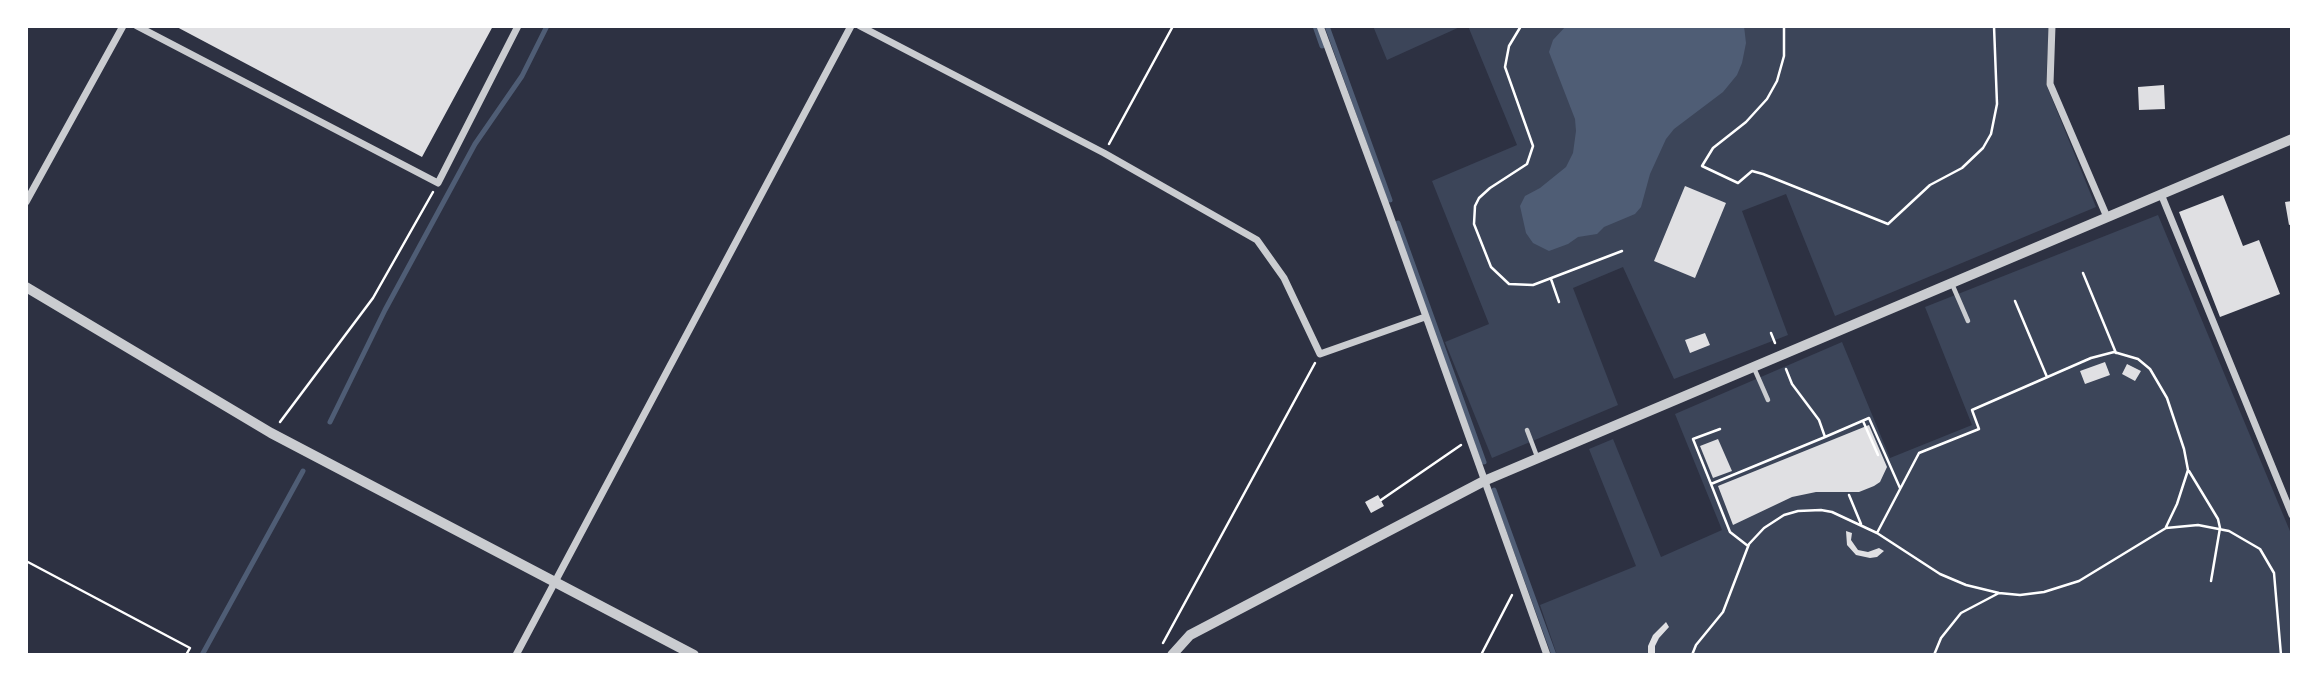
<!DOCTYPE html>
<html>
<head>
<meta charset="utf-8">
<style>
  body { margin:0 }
  #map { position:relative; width:2318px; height:681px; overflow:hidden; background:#2d3142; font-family:Jost,sans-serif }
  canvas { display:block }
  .frame { position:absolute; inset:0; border:28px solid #fff; pointer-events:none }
</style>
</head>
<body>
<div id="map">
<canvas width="2318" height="681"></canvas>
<div class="frame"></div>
</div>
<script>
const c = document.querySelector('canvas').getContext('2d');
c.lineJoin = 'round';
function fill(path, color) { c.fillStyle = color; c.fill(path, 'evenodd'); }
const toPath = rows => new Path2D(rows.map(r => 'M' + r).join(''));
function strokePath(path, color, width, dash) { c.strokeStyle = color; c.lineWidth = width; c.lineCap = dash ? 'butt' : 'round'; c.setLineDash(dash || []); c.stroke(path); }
fill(toPath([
  [1373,26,1462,26,1387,60],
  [1468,26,2049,26,2046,84,2096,207,1835,316,1786,194,1742,211,1788,335,1674,379,1623,267,1573,288,1618,405,1492,458,1445,342,1489,324,1432,181,1517,145],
  [2158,215,2292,536,2292,655,1557,655,1540,605,1636,566,1589,449,1613,439,1661,557,1722,530,1675,414,1842,342,1890,458,1972,425,1925,307]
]), '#3c4559');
fill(toPath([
  [1566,26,1744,26,1746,43,1742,63,1737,75,1723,92,1674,129,1666,139,1650,174,1641,207,1635,214,1604,227,1597,234,1578,237,1568,244,1549,251,1533,243,1526,233,1520,206,1525,196,1540,188,1566,167,1573,153,1576,131,1575,119,1549,52,1553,40]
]), '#4f5d75');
strokePath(toPath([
  [1315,26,1322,46],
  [1327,26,1390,200],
  [1398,223,1484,462],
  [330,422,385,310,475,144,522,76,547,26],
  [1494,490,1554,655],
  [202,655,303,471]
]), '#4f5d75', 5);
fill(toPath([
  [175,26,493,26,422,157],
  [2164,85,2165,109,2139,110,2138,87],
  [1685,186,1726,203,1695,278,1654,261],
  [2223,195,2243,246,2259,240,2280,294,2220,317,2179,212],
  [2292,201,2292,224,2289,225,2285,202],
  [1705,333,1710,345,1690,353,1685,340],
  [2105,362,2110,375,2085,384,2080,371],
  [2127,364,2141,371,2135,381,2122,374],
  [1869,425,1887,467,1880,482,1874,486,1859,492,1816,492,1792,497,1733,525,1718,486],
  [1718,439,1732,471,1713,478,1700,446],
  [1378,495,1384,506,1371,513,1365,502],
  [1846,531,1852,533,1851,540,1858,550,1868,552,1879,548,1884,551,1877,557,1870,558,1856,555,1847,545],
  [1666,622,1669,627,1659,638,1655,646,1655,655,1648,655,1648,646,1653,635]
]), '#e0e0e3');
strokePath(toPath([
  [1521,26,1509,46,1505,67,1533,146,1527,164,1490,188,1479,198,1475,206,1474,224,1491,267,1509,284,1533,285,1622,251],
  [1784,26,1784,56,1777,81,1767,99,1746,122,1713,148,1702,166,1738,183,1752,171,1763,174,1888,224,1930,185,1962,168,1983,148,1991,134,1997,104,1994,26],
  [1109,144,1173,26],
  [2083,273,2116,353],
  [1551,279,1559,302],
  [2015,301,2047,377],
  [1771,333,1775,343],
  [1786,369,1792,384,1819,420,1825,437,1869,418,1900,488],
  [1863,421,1878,455],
  [280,422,373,298,433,192],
  [2189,471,2218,519,2220,528,2211,581],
  [1711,484,1693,439,1720,429],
  [1849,495,1861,524],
  [1381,500,1461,445],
  [1877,533,1919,453,1979,429,1972,410,2091,358,2114,352,2138,359,2150,369,2167,398,2184,449,2188,470,2177,504,2166,527],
  [1748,546,1730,532,1711,484,1825,437],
  [26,561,190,648,186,655],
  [1163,643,1315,363],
  [1481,655,1512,595],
  [1692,655,1696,645,1723,612,1749,544,1764,528,1784,515,1798,511,1821,510,1832,512,1877,533,1940,574,1966,585,1999,593,2020,595,2044,592,2079,581,2166,528,2198,525,2229,531,2260,549,2274,573,2281,655],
  [1934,655,1941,638,1961,613,1999,593]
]), '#fff', 2.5);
strokePath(toPath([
  [1952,284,1968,321],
  [1754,368,1768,400],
  [1527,430,1538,459]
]), '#caccd0', 4.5);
strokePath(toPath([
  [137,26,438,183,518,26],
  [860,26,1104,153,1257,240,1284,278,1320,354,1425,317],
  [1320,26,1389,213,1547,655],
  [2052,26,2050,84,2107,217],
  [2161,194,2292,515],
  [26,202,123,26],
  [516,655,851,26]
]), '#caccd0', 7);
strokePath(toPath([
  [26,287,271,433,694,655],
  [1172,655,1190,635,1484,481,2292,139]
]), '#caccd0', 10);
</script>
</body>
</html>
